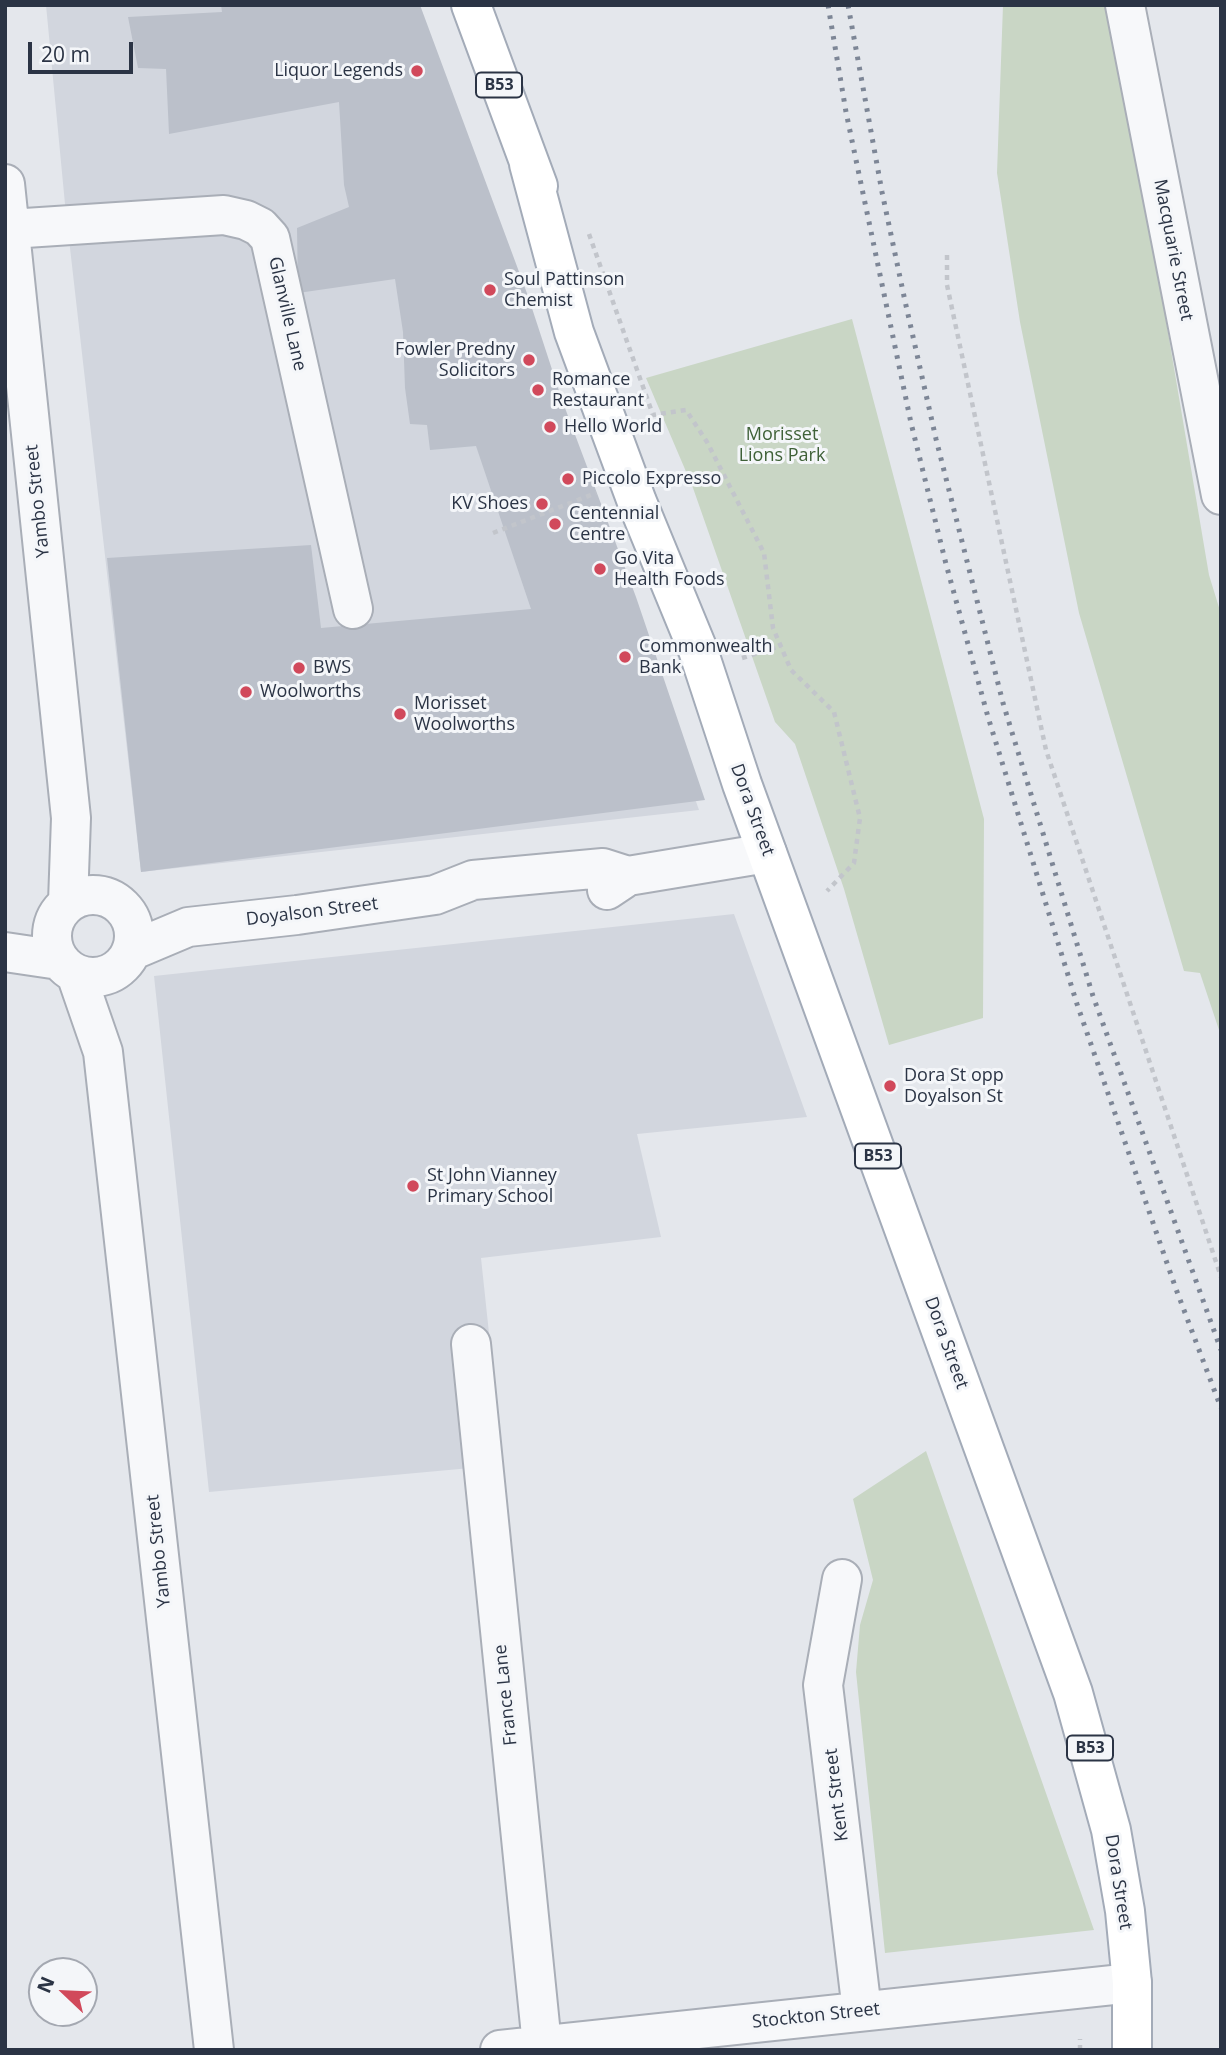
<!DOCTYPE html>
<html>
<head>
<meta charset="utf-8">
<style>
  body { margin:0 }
  #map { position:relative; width:1226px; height:2055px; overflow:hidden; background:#e4e7ec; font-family:"Open Sans",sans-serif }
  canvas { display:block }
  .frame { position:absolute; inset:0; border:7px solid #2b3445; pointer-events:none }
  .north { position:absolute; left:28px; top:1957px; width:70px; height:70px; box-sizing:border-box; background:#f4f6f9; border:2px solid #a4a8b1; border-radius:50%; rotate:293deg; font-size:19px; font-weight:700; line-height:28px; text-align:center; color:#2b3445 }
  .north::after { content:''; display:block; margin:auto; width:24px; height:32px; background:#d1495b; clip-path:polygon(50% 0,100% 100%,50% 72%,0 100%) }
  .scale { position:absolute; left:28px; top:42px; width:105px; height:32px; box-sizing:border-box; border:4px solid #2b3445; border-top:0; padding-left:9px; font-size:21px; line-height:24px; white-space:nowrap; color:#2b3445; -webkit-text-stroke:5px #f4f6f9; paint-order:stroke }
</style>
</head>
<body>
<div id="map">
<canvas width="1226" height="2055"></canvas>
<div class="frame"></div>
<div class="north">N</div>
<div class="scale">20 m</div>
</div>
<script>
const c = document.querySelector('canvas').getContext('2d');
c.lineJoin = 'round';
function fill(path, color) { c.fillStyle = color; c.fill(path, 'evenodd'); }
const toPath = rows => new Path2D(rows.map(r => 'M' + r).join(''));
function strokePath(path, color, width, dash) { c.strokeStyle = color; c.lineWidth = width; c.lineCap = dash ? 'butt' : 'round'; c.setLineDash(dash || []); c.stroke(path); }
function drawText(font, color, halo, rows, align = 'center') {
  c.font = font + ' "Open Sans",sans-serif'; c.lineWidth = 6; c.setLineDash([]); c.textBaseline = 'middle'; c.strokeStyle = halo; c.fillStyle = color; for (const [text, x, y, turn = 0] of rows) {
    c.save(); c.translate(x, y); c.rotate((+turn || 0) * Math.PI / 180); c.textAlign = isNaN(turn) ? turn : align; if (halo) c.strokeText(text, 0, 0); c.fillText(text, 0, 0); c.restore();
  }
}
fill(toPath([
  [46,5,415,5,699,810,141,872,65,204],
  [734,914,807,1117,637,1134,661,1237,481,1258,503,1465,209,1492,154,976]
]), '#d2d6de');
fill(toPath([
  [1003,5,1107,5,1136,143,1209,575,1221,614,1221,1036,1200,973,1184,971,1079,613,1020,322,997,173],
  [852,319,984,819,983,1018,889,1045,844,889,795,744,775,722,693,488,646,378],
  [926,1451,1094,1930,885,1953,856,1672,860,1625,873,1580,853,1499]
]), '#c9d6c5');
fill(toPath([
  [221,5,420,5,528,296,562,400,636,597,705,800,141,872,107,558,311,545,321,628,531,609,476,446,430,450,427,425,410,424,405,388,403,332,395,279,298,293,297,228,349,207,344,185,339,102,169,134,166,69,138,68,128,17,222,12]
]), '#bbc0ca');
const minor = toPath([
  [1125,5,1221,495],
  [5,184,71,818,68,902],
  [10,229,224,215,246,220,260,227,270,238,353,609],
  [607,890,628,876,767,853],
  '52 936a41 41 0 1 1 82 0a41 41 0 1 1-82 0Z',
  [131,951,188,927,297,915,435,895,473,880,603,868,628,876],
  [5,952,59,960],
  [76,974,103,1052,214,2050],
  [471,1344,542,2045],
  [842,1579,823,1685,862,2011],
  [500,2050,1132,1983]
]);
const major = toPath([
  [471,5,538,186],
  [529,164,574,332,637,502,698,650,742,784,1073,1693,1111,1830,1125,1911,1132,1983,1132,2050]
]);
strokePath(minor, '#a9aeb7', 42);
strokePath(major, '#a3abb8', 42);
strokePath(toPath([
  [589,234,653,415,686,410,707,442,764,553,773,628,791,670,834,712,860,818,854,863,827,891],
  [947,255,947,285,1046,750,1221,1277],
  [493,533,596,493],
  [742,658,781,646],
  [1080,2050,1080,2039]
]), '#c2c5cb', 4.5, [5, 5]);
strokePath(minor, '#f7f8fa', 38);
strokePath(major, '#fff', 38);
strokePath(toPath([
  [828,5,846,112,911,423,946,564,988,717,1077,1004,1176,1289,1221,1408],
  [848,5,882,192,905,301,936,439,1003,703,1093,996,1221,1350]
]), '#7d8696', 5, [3.5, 7]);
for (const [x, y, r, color] of [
  [417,71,7,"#d1495b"],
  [490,290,7,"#d1495b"],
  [529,360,7,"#d1495b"],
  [538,390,7,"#d1495b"],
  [550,427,7,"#d1495b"],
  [568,479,7,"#d1495b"],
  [542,504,7,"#d1495b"],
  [555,524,7,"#d1495b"],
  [600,569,7,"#d1495b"],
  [625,657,7,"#d1495b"],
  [299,668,7,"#d1495b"],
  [246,692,7,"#d1495b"],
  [400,714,7,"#d1495b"],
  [890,1086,7,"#d1495b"],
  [413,1186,7,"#d1495b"]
]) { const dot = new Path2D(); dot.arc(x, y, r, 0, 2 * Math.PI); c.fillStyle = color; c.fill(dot); strokePath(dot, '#f4f6f9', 2.5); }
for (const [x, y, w] of [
  [499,85,46],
  [878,1156,46],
  [1090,1748,46]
]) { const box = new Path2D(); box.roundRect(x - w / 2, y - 12.5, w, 25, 5); c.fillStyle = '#f4f6f9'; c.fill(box); strokePath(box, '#2b3445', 2); }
drawText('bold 16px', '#2b3445', null, [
  ["B53",499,85],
  ["B53",878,1156],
  ["B53",1090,1748]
]);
drawText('18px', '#2b3445', '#f4f6f9', [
  ["Liquor Legends",403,71,"right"],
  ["Soul Pattinson",504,280],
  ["Chemist",504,301],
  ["Fowler Predny",515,350,"right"],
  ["Solicitors",515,371,"right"],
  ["Romance",552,380],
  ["Restaurant",552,401],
  ["Hello World",564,427],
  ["Piccolo Expresso",582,479],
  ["KV Shoes",528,504,"right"],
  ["Centennial",569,514],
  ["Centre",569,535],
  ["Go Vita",614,559],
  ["Health Foods",614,580],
  ["Commonwealth",639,647],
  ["Bank",639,668],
  ["BWS",313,668],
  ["Woolworths",260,692],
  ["Morisset",414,704],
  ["Woolworths",414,725],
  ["Dora St opp",904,1076],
  ["Doyalson St",904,1097],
  ["St John Vianney",427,1176],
  ["Primary School",427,1197]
], 'left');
drawText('18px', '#2b3445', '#f4f6f9', [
  ["Macquarie Street",1173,250,79],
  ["Glanville Lane",287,314,77],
  ["Yambo Street",38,501,-96],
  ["Dora Street",752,810,70],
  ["Doyalson Street",312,912,-7],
  ["Dora Street",946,1343,70],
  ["Yambo Street",159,1551,-96],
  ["France Lane",506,1695,-96],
  ["Kent Street",837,1795,-97],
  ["Dora Street",1118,1882,81],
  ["Stockton Street",816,2016,-6]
]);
drawText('18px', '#3f6138', '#f4f6f9', [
  ["Morisset",782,435],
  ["Lions Park",782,456]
]);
</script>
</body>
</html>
